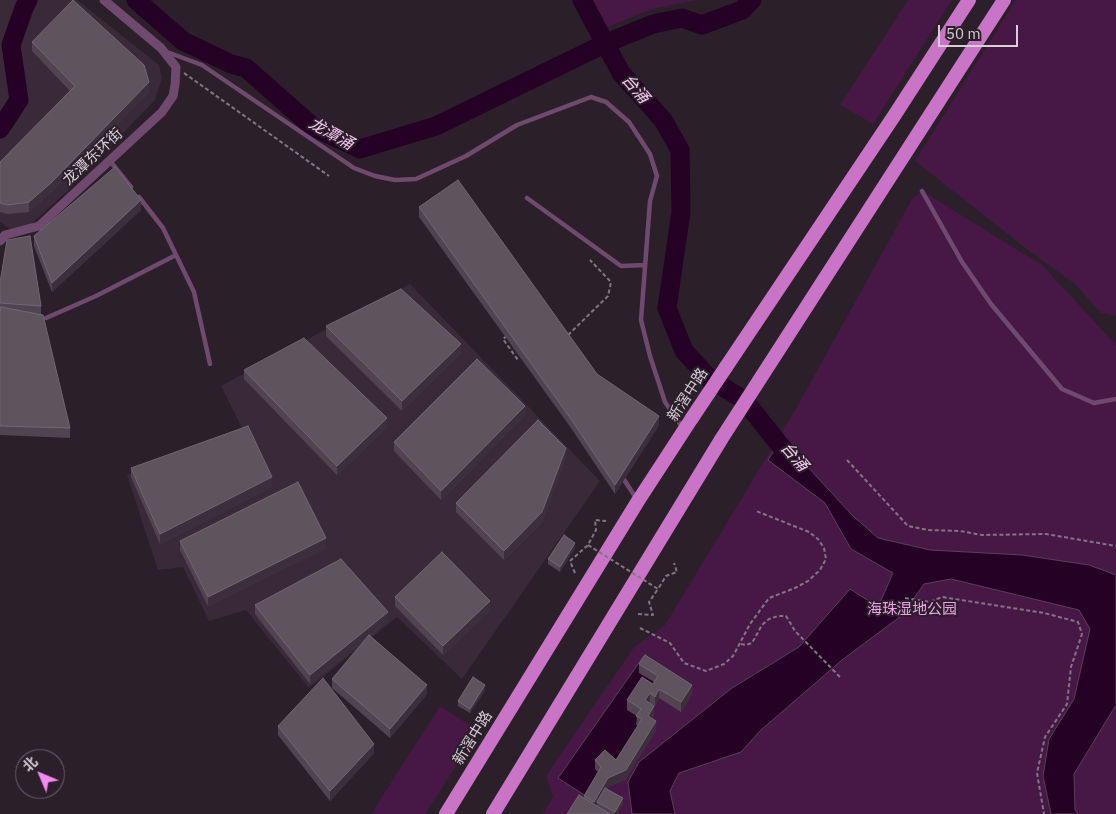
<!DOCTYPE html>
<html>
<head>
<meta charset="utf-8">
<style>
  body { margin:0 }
  #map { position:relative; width:1116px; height:814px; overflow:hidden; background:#2b1f2a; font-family:"IBM Plex Sans","Noto Sans SC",sans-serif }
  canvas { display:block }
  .north { position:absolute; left:15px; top:749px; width:50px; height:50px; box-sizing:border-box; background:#2b1f2a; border:1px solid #6f656f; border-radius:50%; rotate:315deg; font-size:14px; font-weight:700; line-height:20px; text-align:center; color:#d6cfd6 }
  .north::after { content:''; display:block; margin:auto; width:18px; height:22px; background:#f489f0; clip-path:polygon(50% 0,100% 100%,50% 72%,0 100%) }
  .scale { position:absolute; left:938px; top:25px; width:80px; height:22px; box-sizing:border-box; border:2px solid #d6cfd6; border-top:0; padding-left:6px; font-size:15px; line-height:18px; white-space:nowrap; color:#d6cfd6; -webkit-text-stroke:4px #2b1f2a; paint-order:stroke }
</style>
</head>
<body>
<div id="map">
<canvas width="1116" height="814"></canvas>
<div class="north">北</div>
<div class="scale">50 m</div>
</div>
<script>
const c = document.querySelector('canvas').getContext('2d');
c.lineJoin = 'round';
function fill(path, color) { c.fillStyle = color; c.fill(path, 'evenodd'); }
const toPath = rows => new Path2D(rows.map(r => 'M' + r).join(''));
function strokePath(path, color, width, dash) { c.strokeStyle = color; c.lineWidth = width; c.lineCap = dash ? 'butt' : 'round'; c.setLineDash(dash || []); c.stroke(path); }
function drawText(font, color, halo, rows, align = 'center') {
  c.font = font + ' "IBM Plex Sans","Noto Sans SC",sans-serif'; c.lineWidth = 4; c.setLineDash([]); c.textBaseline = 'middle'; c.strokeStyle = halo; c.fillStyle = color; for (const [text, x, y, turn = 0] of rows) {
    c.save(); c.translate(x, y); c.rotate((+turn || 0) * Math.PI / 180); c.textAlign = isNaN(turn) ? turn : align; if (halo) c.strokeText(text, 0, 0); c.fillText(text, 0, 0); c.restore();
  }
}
fill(toPath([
  [0,0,77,0,159,65,162,78,155,100,65,193,30,225,10,229,0,222],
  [410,284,600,481,462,679,397,617,309,688,246,610,209,621,183,567,158,570,127,475,243,430,221,386]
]), '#3a2a39');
fill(toPath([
  [593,0,697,0,652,9,607,27],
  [908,0,952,0,873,124,840,105],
  [1016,0,1116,0,1116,316,1101,313,1075,284,1028,250,915,161],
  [922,191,1042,265,1116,345,1116,814,543,814,553,797,546,776,634,647,665,625,797,407,912,199],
  [440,706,479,731,425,814,371,814]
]), '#471846');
const water = toPath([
  [782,439,853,516,878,538,930,550,1022,555,1089,565,1116,575,1116,705,1074,774,1075,810,1078,814,1051,814,1043,776,1049,739,1074,699,1090,629,1079,610,951,579,924,584,901,616,842,660,761,730,741,752,679,773,670,791,675,814,632,814,628,782,639,762,732,688,799,647,850,589,878,607,893,573,851,549,825,503,768,460,782,439],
  [643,657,661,668,652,691,643,730,589,798,558,778,643,657]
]);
fill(water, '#250125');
strokePath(water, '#5a3f5a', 1);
strokePath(toPath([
  [136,0,183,41,231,64,246,68,313,127,360,149,436,126,604,44,653,24,682,18,702,25,742,10,752,0],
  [582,0,621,73,663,120,680,150,681,212,667,308,684,351,710,379,744,400,779,444,795,462],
  [0,129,19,100,11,45,24,8,28,0]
]), '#250125', 19);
strokePath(toPath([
  [184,73,329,176],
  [568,335,608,296,611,282,590,260],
  [507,336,503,339,518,360],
  [847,460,908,526,928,530,960,531,982,535,1046,534,1116,546],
  [905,598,930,602,942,597,1044,613,1078,622,1082,634,1071,667,1067,704,1045,737,1037,773,1044,814],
  [638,614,653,615,649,602,658,589],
  [640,628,670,643,684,663,706,671,724,664,733,656,750,624,769,598,795,588,808,581,820,570,826,559,824,548,818,539,809,532,756,511],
  [741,644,746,645,752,643,762,625,769,619,778,616,786,616,795,631,840,677]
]), '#817780', 2, [4, 2.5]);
strokePath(toPath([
  [167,52,202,65,354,168,375,176,395,180,416,179,466,156,517,125,591,97,606,102,629,122,650,154,657,176,650,201,641,320,650,356,665,402,682,427],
  [110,161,131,187],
  [922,191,962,262,991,304,1062,389,1094,403,1116,399],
  [139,197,163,228,194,292,210,364],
  [527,198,621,266,645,265],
  [46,318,96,296,176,255],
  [621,475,636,498]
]), '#704a6e', 4.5);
strokePath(toPath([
  [0,241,5,235,39,226,162,112,173,96,175,85,176,67,161,48,104,0]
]), '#704a6e', 9);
strokePath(toPath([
  [726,367,894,116,969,0],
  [446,814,638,501,692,418],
  [493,814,722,438,1004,0]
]), '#ca74c7', 14);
strokePath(toPath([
  [588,545,658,589,666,576,677,572,674,563],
  [575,573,570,561,588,545,596,530,595,520,606,521]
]), '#817780', 2, [4, 2.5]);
strokePath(toPath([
  [692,418,726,367]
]), '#ca74c7', 14);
fill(toPath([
  [32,42,149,92,52,191,29,212,8,214,0,212,0,162,70,91,32,51],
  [419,207,597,374,659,425,615,494,571,428,419,217],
  [141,210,52,292,34,246,34,236],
  [0,283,41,306,41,315,70,428,70,438,0,435],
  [326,326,461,353,402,411,326,336],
  [244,370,387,427,337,475,244,379],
  [525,415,441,500,394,451,394,442],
  [566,457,542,522,504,560,456,512,456,503],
  [131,468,272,487,160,544,131,477],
  [180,541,326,548,208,606,180,550],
  [575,548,560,572,548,564,548,559],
  [395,597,490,610,443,655,395,606],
  [255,605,388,621,370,636,427,694,390,738,332,688,332,679,367,638,310,684,255,614],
  [639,664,692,694,681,712,659,698,655,706,650,703,654,715,652,719,656,730,626,779,608,787,607,789,623,803,617,814,610,814,584,799,584,796,598,772,595,769,595,760,616,760,638,726,636,725,637,716,627,710,627,700,653,684,654,682,639,673],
  [485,690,470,713,458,706,458,701],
  [278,726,374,753,330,801,278,735]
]), '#514450');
fill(toPath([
  [149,82,149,92,52,191,29,212,29,202],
  [141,200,141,210,52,292,52,283],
  [461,344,461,353,402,411,402,401],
  [525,406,525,415,441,500,441,491],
  [659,416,659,425,615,494,615,485],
  [387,418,387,427,337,475,337,466],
  [566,448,566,457,542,522,504,560,504,551],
  [272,477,272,487,160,544,160,534],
  [326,538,326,548,208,606,208,597],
  [575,543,575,548,560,572,560,567],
  [490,601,490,610,443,655,443,646],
  [388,612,388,621,310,684,310,675],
  [427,685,427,694,390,738,390,729],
  [485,685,485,690,470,713,470,709],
  [692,685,692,694,681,712,681,702],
  [659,689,659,698,655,706,655,697],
  [650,693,650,703,645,700],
  [654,706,654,715,648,725,648,716],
  [656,721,656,730,626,779,608,787,599,803,597,802,597,806,594,811,594,802,608,778],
  [374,744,374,753,330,801,330,791],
  [623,798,623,803,617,814,615,814,615,812]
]), '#3c2f3b');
const building = toPath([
  [73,0,144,65,149,82,52,182,29,202,8,205,0,203,0,162,75,86,32,42,73,0],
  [115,167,141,200,52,283,34,236,115,167],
  [458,180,597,374,659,416,615,485,571,419,419,207,458,180],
  [30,236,41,306,0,303,0,283,7,240,30,236],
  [401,289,461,344,402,401,326,326,401,289],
  [1,307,43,315,70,428,0,426,0,312,1,307],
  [304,338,387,418,337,466,244,370,304,338],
  [477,359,525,406,441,491,394,442,477,359],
  [538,420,566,448,542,512,504,551,456,503,538,420],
  [248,426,272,477,160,534,131,468,248,426],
  [298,482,326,538,208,597,180,541,298,482],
  [564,535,575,543,560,567,548,559,564,535],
  [442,552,490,601,443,646,395,597,442,552],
  [341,559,388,612,310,675,255,605,341,559],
  [369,635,427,685,390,729,332,679,369,635],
  [645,655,692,685,681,702,659,689,655,697,650,693,645,700,654,706,648,716,656,721,626,770,608,778,594,802,584,796,601,767,595,760,605,750,616,760,642,719,636,716,641,709,627,700,642,677,653,684,658,676,639,664,645,655],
  [473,677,485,685,470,709,458,701,473,677],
  [323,678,374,744,330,791,278,726,323,678],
  [605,788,623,798,615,812,597,802,605,788],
  [579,795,610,814,567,814,579,795]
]);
fill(building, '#5f535e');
strokePath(building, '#726771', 1);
drawText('15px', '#d6cfd6', '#2b1f2a', [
  ["龙潭东环街",93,157,-43],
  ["新滘中路",688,395,-57],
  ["新滘中路",473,738,-58]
]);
drawText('15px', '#f0a1ec', '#2b1f2a', [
  ["海珠湿地公园",912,610]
]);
drawText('italic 16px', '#f8c8f5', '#2b1f2a', [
  ["台涌",635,89,49],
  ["龙潭涌",331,134,29],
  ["台涌",794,457,49]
]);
</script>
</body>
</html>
